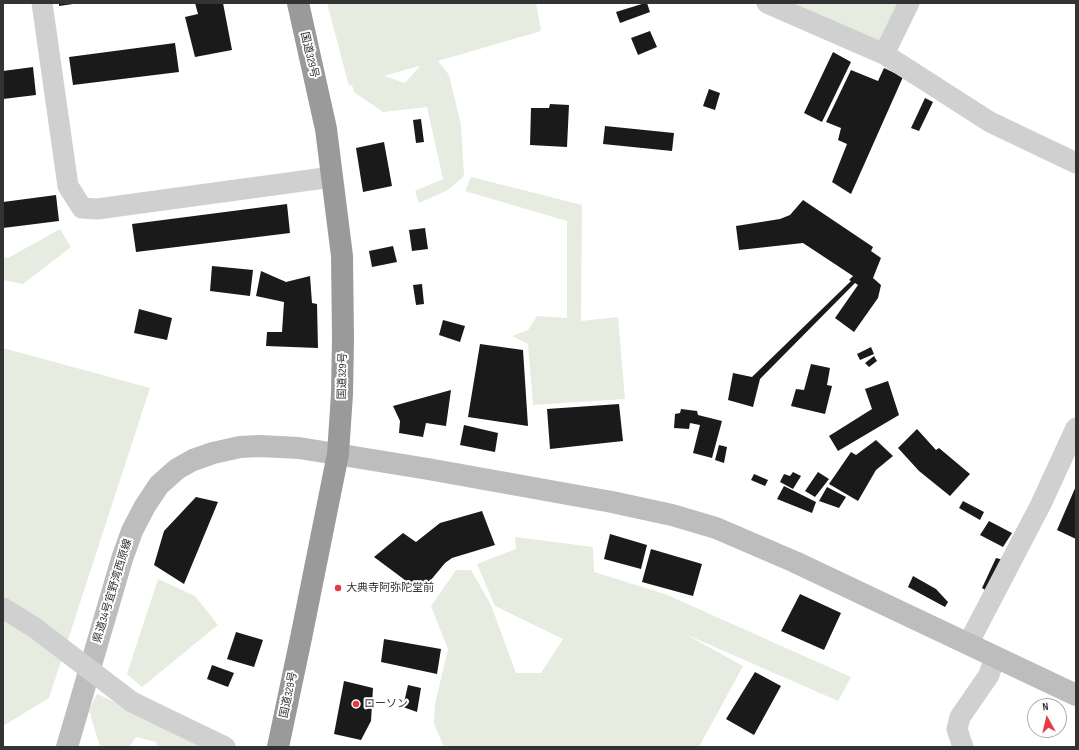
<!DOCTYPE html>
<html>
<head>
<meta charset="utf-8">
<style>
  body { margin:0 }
  #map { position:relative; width:1079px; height:750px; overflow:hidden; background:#fff; font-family:"Sofia Sans Condensed",sans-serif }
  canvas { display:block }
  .frame { position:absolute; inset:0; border:4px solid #333; pointer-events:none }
  .north { position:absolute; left:1027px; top:698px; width:40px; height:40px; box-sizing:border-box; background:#fff; border:1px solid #adadad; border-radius:50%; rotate:352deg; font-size:11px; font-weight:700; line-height:16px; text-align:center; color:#333 }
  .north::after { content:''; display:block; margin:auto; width:14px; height:18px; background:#e63946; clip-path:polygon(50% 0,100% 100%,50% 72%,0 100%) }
</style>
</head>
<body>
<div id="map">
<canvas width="1079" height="750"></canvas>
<div class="frame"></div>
<div class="north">N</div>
</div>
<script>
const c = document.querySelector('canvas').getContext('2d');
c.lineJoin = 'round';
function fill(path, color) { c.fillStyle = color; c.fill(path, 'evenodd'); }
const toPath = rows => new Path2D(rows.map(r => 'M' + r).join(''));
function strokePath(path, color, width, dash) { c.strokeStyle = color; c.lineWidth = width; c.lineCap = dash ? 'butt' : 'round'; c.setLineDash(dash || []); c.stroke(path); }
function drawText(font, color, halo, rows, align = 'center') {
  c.font = font + ' "Sofia Sans Condensed","Noto Sans JP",sans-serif'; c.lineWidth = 4; c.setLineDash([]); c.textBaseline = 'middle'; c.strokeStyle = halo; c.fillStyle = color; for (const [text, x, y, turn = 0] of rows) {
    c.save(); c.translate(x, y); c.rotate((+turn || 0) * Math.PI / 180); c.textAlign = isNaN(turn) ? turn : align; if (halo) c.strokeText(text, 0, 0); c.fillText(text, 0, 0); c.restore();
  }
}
fill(toPath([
  [327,3,536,3,541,31,438,61,449,75,461,125,464,176,448,190,419,203,415,191,443,179,427,107,383,112,354,92,352,85,349,86],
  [420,66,405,83,384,76,419,66],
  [794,3,900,3,880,43],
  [471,177,582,205,581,321,618,317,625,399,533,405,528,344,512,336,528,330,537,316,567,318,567,221,465,191],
  [60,229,71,247,23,284,3,280,3,257,8,258],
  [3,348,150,388,49,698,3,726],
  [515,537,593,547,594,572,665,594,851,677,838,701,685,634,743,666,699,747,444,747,434,724,435,704,448,649,431,606,456,570,471,570,491,605,516,673,541,673,563,639,495,606,477,564,516,549],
  [158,579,195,596,218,625,142,687,127,674],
  [97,694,175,730,203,747,157,747,156,742,136,737,129,747,100,747,89,710]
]), '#e6ecdf');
fill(toPath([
  [59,3,72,3,73,4,59,6],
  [195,3,223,3,232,50,195,57,185,17,198,14],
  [645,3,647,3,650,12,620,23,616,12],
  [650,31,657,47,638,55,631,38],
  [175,43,179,72,73,85,69,57],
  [833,52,851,62,822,122,804,113],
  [33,67,36,95,3,99,3,71],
  [884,68,903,77,851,194,832,182,847,144,838,140,841,128,826,122,851,70,878,81],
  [709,89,720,93,715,110,703,106],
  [925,98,933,102,919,131,911,128],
  [550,104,569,105,567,147,530,145,531,108,549,108],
  [421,119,424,142,416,143,413,120],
  [605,126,674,133,672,151,603,144],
  [384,142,392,186,363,192,356,148],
  [56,195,59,221,3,228,3,202],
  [803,200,873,247,871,251,881,258,873,278,881,285,878,298,854,332,835,318,858,285,855,283,760,379,753,407,728,400,733,373,752,377,851,281,849,280,853,276,803,243,739,250,736,226,780,219,790,215],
  [287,204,290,233,136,252,132,224],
  [425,228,428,249,412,251,409,230],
  [393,246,397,262,372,267,369,251],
  [212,266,253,270,250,296,210,291],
  [261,271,286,282,310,276,312,303,317,304,318,348,266,346,267,332,282,332,284,302,256,296],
  [422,284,424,304,416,305,413,285],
  [139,309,172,318,167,340,134,333],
  [443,320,465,326,460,342,439,335],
  [480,344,523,350,528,426,468,417],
  [871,347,874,354,860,360,857,354],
  [874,356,877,361,869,367,865,363],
  [811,364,830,368,827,385,832,386,825,414,791,406,796,389,804,390],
  [888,381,899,415,838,451,829,436,872,409,865,389],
  [451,390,446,426,426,423,423,437,399,433,400,421,393,406],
  [619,404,623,441,550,449,547,409],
  [681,409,697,411,698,415,722,421,712,458,693,453,700,425,690,423,689,429,674,428,675,414,680,413],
  [464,425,498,433,495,452,460,445],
  [917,429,936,450,939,448,970,474,950,496,919,471,898,448],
  [876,440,893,456,876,470,858,501,829,484,851,452,856,455],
  [719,445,727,447,724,463,715,460],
  [793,472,801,476,793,489,780,482,784,474,790,476],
  [818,472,829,479,815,497,805,491],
  [754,474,768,480,765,486,751,480],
  [784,486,816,502,812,513,777,499],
  [1076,486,1076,539,1057,530],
  [827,487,846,497,839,508,819,501],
  [196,497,218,502,184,584,154,565,164,531],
  [963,501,984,512,980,520,959,508],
  [482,511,495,545,452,558,445,563,421,592,374,557,403,533,416,542,440,523],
  [989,521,1012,533,1003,547,980,535],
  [610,534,647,545,641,569,604,559],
  [651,549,702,564,693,596,642,582],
  [996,558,1004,560,987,591,982,588],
  [913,576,936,589,948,602,945,607,908,587],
  [800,594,841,613,824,650,781,631],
  [236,632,263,640,254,667,227,659],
  [384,639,441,649,437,674,381,662],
  [212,665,234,673,228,687,207,679],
  [755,672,781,686,754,735,726,719],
  [344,681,373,688,371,721,361,740,334,734],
  [408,685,421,688,417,712,403,707]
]), '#1a1a1a');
strokePath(toPath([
  [42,3,68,186,82,208,97,209,332,177],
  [767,3,884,54,990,122,1076,163],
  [884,54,909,3],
  [3,608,35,628],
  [968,644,1041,504,1076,428],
  [132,702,225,747],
  [963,747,957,729,960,717,989,675,995,657]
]), '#d0d0d0', 21);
strokePath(toPath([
  [67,747,122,559,132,531,145,506,159,485,177,469,193,460,213,453,240,447,260,446,299,448,428,469,612,502,672,515,716,528,795,562,1076,695]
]), '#bdbdbd', 22);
strokePath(toPath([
  [278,747,301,638,338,454,342,394,343,339,342,256,326,129,298,3]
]), '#9a9a9a', 22);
strokePath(toPath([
  [35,628,132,702]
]), '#d0d0d0', 21);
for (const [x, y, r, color] of [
  [338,588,4,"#e63946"],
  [356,704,4,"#e63946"]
]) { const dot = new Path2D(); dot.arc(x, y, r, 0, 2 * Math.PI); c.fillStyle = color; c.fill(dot); strokePath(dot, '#fff', 1.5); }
drawText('11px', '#333', '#fff', [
  ["国道329号",309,55,77],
  ["国道329号",343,376,-89],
  ["県道34号宜野湾西原線",113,591,-73],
  ["国道329号",289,695,-78]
]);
drawText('11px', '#333', '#fff', [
  ["大典寺阿弥陀堂前",346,588],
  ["ローソン",364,704]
], 'left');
</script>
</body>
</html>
